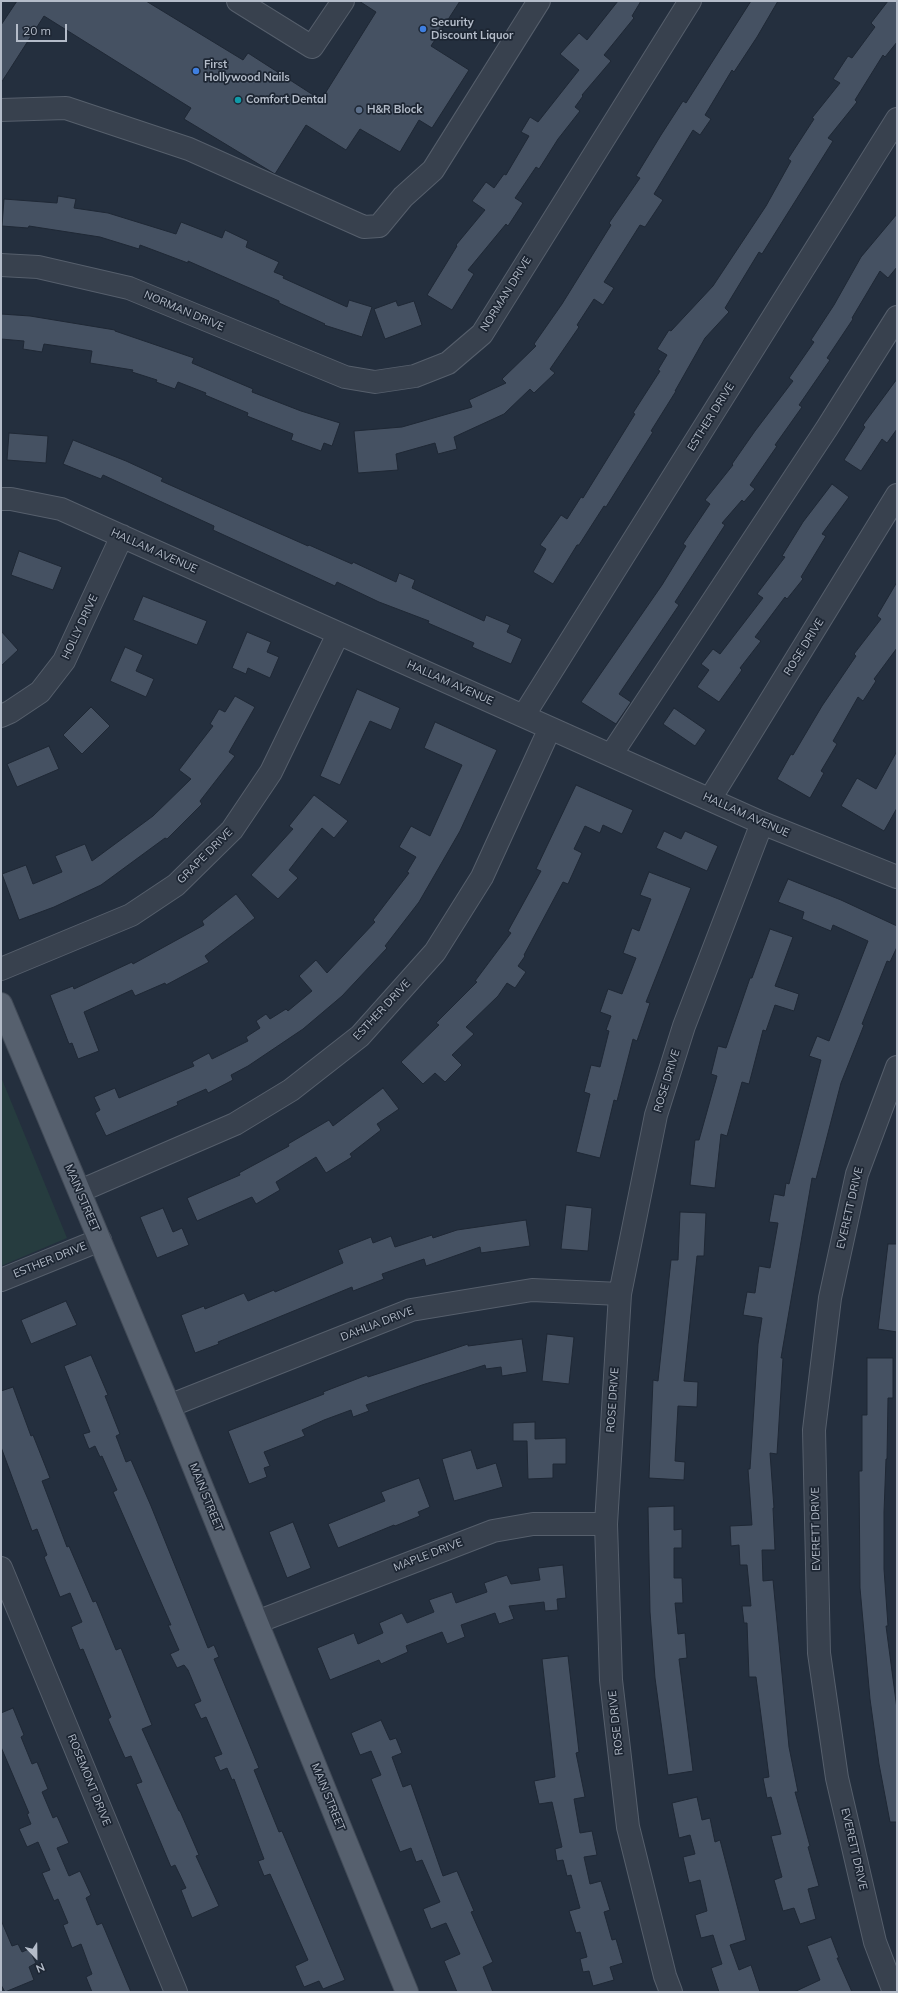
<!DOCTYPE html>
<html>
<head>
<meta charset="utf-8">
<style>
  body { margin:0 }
  #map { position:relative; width:898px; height:1993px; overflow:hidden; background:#242f3e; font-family:Mulish,sans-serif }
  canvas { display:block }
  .frame { position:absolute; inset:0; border:2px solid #b4bcc9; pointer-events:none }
  .north { position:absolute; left:16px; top:1937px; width:40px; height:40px; -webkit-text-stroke:3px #1d2633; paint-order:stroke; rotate:158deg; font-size:11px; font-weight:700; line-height:16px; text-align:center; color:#b4bcc9 }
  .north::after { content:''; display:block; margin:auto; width:14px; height:18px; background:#b4bcc9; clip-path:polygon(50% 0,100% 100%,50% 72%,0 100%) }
  .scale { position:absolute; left:16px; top:24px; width:51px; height:18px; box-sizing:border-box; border:2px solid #b4bcc9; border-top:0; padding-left:5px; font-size:12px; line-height:14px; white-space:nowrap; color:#b4bcc9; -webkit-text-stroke:3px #1d2633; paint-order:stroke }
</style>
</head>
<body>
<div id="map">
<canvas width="898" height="1993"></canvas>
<div class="frame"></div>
<div class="north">N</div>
<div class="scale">20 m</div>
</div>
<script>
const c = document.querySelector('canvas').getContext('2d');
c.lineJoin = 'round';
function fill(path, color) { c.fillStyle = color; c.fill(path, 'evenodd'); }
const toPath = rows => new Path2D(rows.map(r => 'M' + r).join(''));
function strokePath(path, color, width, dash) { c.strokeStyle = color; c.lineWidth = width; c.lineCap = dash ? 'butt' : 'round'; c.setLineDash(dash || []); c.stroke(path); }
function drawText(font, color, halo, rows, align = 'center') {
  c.font = font + ' Mulish,sans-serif'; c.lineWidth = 3.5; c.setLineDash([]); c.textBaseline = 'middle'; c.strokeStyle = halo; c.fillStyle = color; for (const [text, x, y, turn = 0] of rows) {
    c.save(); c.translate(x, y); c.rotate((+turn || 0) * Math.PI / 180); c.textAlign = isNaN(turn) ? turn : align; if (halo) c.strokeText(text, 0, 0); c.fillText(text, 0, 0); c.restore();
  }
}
fill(toPath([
  [1,1077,67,1238,1,1266]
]), '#263c3f');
const building = toPath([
  [17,1,146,1,243,60,248,53,321,100,376,12,359,1,460,1,431,46,469,70,432,128,419,120,400,152,360,129,346,150,306,125,275,174,184,119,191,108,44,16,1,83,1,25,17,1],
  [618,1,641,1,632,16,634,18,604,55,611,61,582,95,583,96,575,107,580,111,558,139,539,169,536,167,515,198,523,203,508,226,506,224,468,270,474,274,452,310,427,295,457,246,456,245,485,210,472,201,486,182,494,188,504,174,506,175,529,136,521,132,530,117,538,122,579,70,560,54,579,33,587,40,618,1],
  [751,1,778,1,757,37,734,72,732,70,705,115,711,119,700,135,693,130,654,194,663,200,645,227,640,225,604,282,614,288,603,305,594,299,577,325,579,327,550,369,555,373,534,393,530,389,504,414,454,437,457,449,438,454,435,443,396,454,398,470,358,473,354,431,402,427,472,407,469,400,506,383,502,379,536,346,534,344,562,304,611,225,609,223,640,178,636,176,661,135,683,101,686,103,751,1],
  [888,1,897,1,897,42,885,57,883,55,855,100,857,102,828,138,833,141,762,254,759,252,725,308,729,312,705,338,675,391,676,391,651,431,653,432,606,507,604,506,579,545,577,545,553,584,533,572,546,549,540,545,561,515,567,519,581,497,583,498,635,414,633,413,660,371,658,370,667,355,657,349,669,330,671,331,713,286,766,206,791,161,788,159,814,119,812,118,840,83,833,79,848,56,852,58,875,27,871,23,888,1],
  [58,196,76,199,74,208,108,213,176,234,181,222,222,238,225,230,248,241,246,247,279,262,274,272,284,276,283,278,347,307,349,300,372,307,362,337,324,325,325,324,279,303,279,301,188,261,188,263,140,245,139,249,100,237,29,226,28,228,2,226,4,199,57,203,58,196],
  [897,214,897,267,888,278,880,271,852,318,853,319,827,358,830,360,799,405,802,407,775,445,777,446,750,485,755,489,744,502,742,500,722,523,725,525,675,602,679,605,619,694,631,702,616,724,581,702,662,585,686,546,683,544,710,504,705,500,733,465,732,464,755,431,793,381,789,378,814,342,811,340,834,305,861,257,897,214],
  [396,301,398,306,414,301,422,325,385,339,374,309,396,301],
  [1,314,30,316,115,330,115,331,194,358,192,363,253,389,252,392,301,411,340,423,332,446,324,443,321,451,291,440,293,434,247,416,248,413,205,395,206,393,178,382,175,389,156,382,157,380,132,372,133,370,90,363,92,351,44,344,42,352,23,349,24,341,1,339,1,314],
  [897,379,897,429,887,443,882,439,861,471,844,460,865,427,863,425,897,379],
  [9,433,48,436,46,463,7,460,9,433],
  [73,440,126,461,163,478,161,481,308,546,309,545,352,564,353,562,396,582,399,573,415,580,412,588,484,621,486,615,510,625,507,632,522,639,511,664,472,647,474,643,428,623,429,621,379,602,337,582,335,586,213,530,214,526,103,475,101,479,63,464,73,440],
  [832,484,849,497,822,534,826,536,801,577,803,579,787,599,785,597,755,637,761,641,740,668,742,670,719,702,697,687,709,670,701,664,713,649,720,654,763,598,757,594,785,557,782,556,803,522,832,484],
  [19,551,62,567,53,590,11,575,19,551],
  [897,582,897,648,874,679,876,681,863,701,858,697,833,741,837,744,821,771,824,773,810,798,777,779,791,754,793,755,822,706,856,656,854,654,881,619,877,616,897,582],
  [143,596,207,621,197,645,133,620,143,596],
  [1,631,18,650,1,666,1,631],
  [247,632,271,642,267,652,279,657,270,678,248,668,246,674,232,668,247,632],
  [125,647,143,655,136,671,154,679,146,697,110,681,125,647],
  [357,689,400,708,391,730,370,721,340,785,320,776,357,689],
  [235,696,255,707,229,752,235,756,200,801,202,804,167,839,165,838,101,885,54,907,19,920,2,874,26,865,33,884,62,872,55,856,85,844,92,861,153,816,191,779,179,770,213,726,210,724,219,709,225,712,235,696],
  [91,707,110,726,82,754,63,735,91,707],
  [674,708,706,730,695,746,663,724,674,708],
  [435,722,497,750,460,831,419,902,385,946,387,948,342,996,303,1029,248,1066,231,1075,233,1080,208,1093,206,1089,177,1102,178,1105,106,1136,95,1113,100,1110,94,1097,115,1088,119,1098,194,1066,192,1062,209,1053,212,1059,248,1041,246,1037,260,1028,256,1021,266,1014,270,1019,286,1009,288,1011,312,991,299,976,316,960,327,973,375,922,373,920,409,873,407,872,416,857,399,847,411,826,430,836,462,765,424,748,435,722],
  [49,746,59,769,17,787,7,764,49,746],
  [897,751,897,808,884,831,841,806,857,778,876,789,897,751],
  [576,785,633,810,622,834,603,825,600,833,585,826,574,849,582,853,568,884,563,882,524,955,525,956,518,966,526,972,515,988,507,983,498,996,466,1027,474,1034,452,1055,462,1065,445,1082,435,1073,423,1084,401,1062,439,1025,436,1023,477,982,475,981,511,933,508,931,541,871,536,869,576,785],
  [314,795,348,821,334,838,322,828,289,870,298,878,278,899,251,875,293,829,289,826,314,795],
  [664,831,681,839,685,831,718,846,707,871,656,848,664,831],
  [649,872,691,888,646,1002,650,1003,637,1041,633,1039,617,1101,614,1100,600,1158,576,1152,590,1094,584,1092,591,1065,600,1067,609,1031,606,1030,611,1016,600,1012,608,989,622,994,636,958,623,953,632,928,639,931,651,899,640,895,649,872],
  [788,879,841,900,897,926,897,947,890,962,887,961,862,1024,864,1025,841,1083,816,1179,812,1178,781,1358,783,1358,777,1454,770,1453,774,1508,773,1508,775,1550,762,1550,763,1581,773,1580,789,1747,798,1792,795,1792,810,1846,808,1847,819,1886,808,1889,816,1919,800,1924,794,1908,783,1911,774,1880,782,1877,771,1836,781,1834,771,1797,767,1798,763,1778,769,1777,756,1677,749,1677,747,1623,744,1623,742,1606,751,1606,747,1565,740,1565,739,1545,731,1546,730,1526,752,1525,748,1469,750,1469,758,1344,762,1318,743,1315,747,1292,755,1293,759,1266,770,1268,778,1223,769,1222,774,1194,784,1196,786,1183,789,1184,821,1060,809,1056,817,1036,829,1041,868,941,833,925,831,931,802,919,804,912,778,902,788,879],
  [236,894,255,918,205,956,209,962,166,985,165,983,135,996,132,990,84,1012,99,1051,78,1059,72,1043,69,1044,50,995,73,986,74,989,132,962,133,964,204,925,202,921,236,894],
  [770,929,793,937,775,986,799,994,794,1011,775,1005,766,1031,763,1030,749,1084,742,1082,727,1136,721,1134,715,1188,690,1185,695,1140,699,1140,717,1076,711,1074,718,1046,726,1048,750,978,752,978,770,929],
  [383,1088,399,1109,377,1124,381,1130,350,1154,352,1157,326,1173,316,1157,276,1182,280,1190,256,1204,252,1197,197,1221,187,1198,240,1175,239,1173,289,1146,288,1144,329,1120,333,1126,383,1088],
  [566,1205,592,1208,588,1251,561,1249,566,1205],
  [163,1208,173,1232,182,1228,189,1245,157,1258,140,1217,163,1208],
  [680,1212,706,1213,704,1256,697,1256,684,1381,698,1382,697,1407,678,1406,675,1461,685,1462,684,1480,649,1478,653,1380,658,1381,671,1260,678,1260,680,1212],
  [526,1220,530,1246,481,1253,480,1247,426,1266,424,1259,382,1274,384,1279,353,1291,352,1287,218,1342,219,1344,195,1353,181,1315,204,1306,205,1309,244,1293,248,1301,274,1290,275,1292,343,1263,338,1250,371,1237,373,1243,391,1236,395,1247,432,1235,433,1238,457,1230,526,1220],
  [888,1244,897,1244,897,1332,878,1329,888,1244],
  [66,1301,77,1325,31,1344,21,1320,66,1301],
  [547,1334,574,1337,569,1384,542,1381,547,1334],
  [522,1339,527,1372,502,1376,501,1367,486,1369,485,1365,422,1385,366,1405,369,1411,353,1417,351,1410,324,1420,302,1430,305,1436,264,1452,270,1466,264,1468,267,1477,249,1484,228,1431,324,1394,323,1392,367,1375,368,1377,468,1344,468,1346,522,1339],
  [91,1355,108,1395,105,1396,120,1434,116,1436,126,1462,131,1460,151,1506,208,1648,214,1645,219,1657,214,1659,259,1768,254,1770,279,1832,282,1831,345,1980,323,1989,319,1981,304,1987,295,1966,308,1960,270,1874,264,1876,258,1861,264,1859,234,1779,232,1780,227,1768,220,1771,214,1757,222,1754,206,1717,201,1719,194,1704,201,1701,188,1670,184,1665,177,1668,170,1654,179,1650,168,1625,171,1625,113,1492,117,1490,102,1456,100,1457,95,1446,89,1449,83,1434,90,1432,64,1366,91,1355],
  [867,1358,893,1358,893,1398,888,1398,887,1459,886,1459,884,1512,884,1569,888,1626,886,1626,897,1709,897,1822,890,1822,879,1764,870,1699,860,1588,859,1471,862,1471,862,1415,867,1415,867,1358],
  [13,1387,31,1436,33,1435,50,1478,42,1481,67,1547,69,1546,93,1602,96,1601,116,1650,121,1648,152,1725,142,1729,179,1811,180,1811,199,1855,196,1856,219,1906,192,1918,181,1890,186,1888,175,1865,171,1867,136,1784,142,1782,131,1756,125,1758,108,1719,111,1717,83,1649,80,1650,71,1627,82,1622,70,1593,60,1597,44,1557,47,1555,37,1529,32,1531,1,1447,1,1391,13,1387],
  [535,1422,535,1439,566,1438,566,1464,553,1464,553,1478,528,1479,527,1441,513,1441,513,1423,535,1422],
  [471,1450,477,1469,496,1463,503,1487,454,1501,442,1459,471,1450],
  [419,1478,430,1507,418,1512,420,1516,395,1526,394,1525,338,1548,328,1524,385,1501,381,1492,419,1478],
  [674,1506,674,1530,682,1529,682,1548,674,1548,674,1578,682,1578,683,1603,675,1603,678,1634,685,1633,687,1658,679,1659,693,1771,668,1775,655,1678,650,1612,648,1507,674,1506],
  [293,1522,311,1568,287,1578,269,1532,293,1522],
  [563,1565,566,1598,557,1599,558,1610,545,1611,544,1602,509,1606,514,1619,499,1624,495,1613,461,1625,465,1637,447,1644,442,1632,406,1646,408,1652,381,1664,379,1660,330,1680,317,1648,354,1633,358,1644,383,1633,379,1623,402,1613,407,1623,434,1612,429,1600,452,1592,456,1603,487,1592,484,1583,507,1575,511,1584,540,1580,538,1568,563,1565],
  [568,1656,579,1752,576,1753,585,1797,574,1799,580,1833,592,1831,597,1855,584,1857,590,1884,601,1881,610,1910,604,1912,612,1940,616,1939,623,1963,610,1967,614,1980,593,1986,589,1971,583,1972,580,1959,587,1957,580,1932,576,1933,569,1911,580,1908,571,1875,567,1876,563,1860,557,1861,555,1849,562,1847,552,1802,539,1804,534,1781,555,1777,542,1659,568,1656],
  [13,1708,24,1735,21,1737,32,1764,37,1762,48,1789,42,1792,53,1818,57,1816,69,1843,57,1848,69,1876,80,1871,91,1895,86,1898,97,1925,102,1923,131,1992,92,1992,86,1977,92,1974,81,1944,72,1948,63,1925,68,1923,58,1899,54,1901,42,1873,50,1870,38,1842,27,1847,19,1829,31,1824,27,1814,29,1813,1,1747,1,1713,13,1708],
  [381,1720,390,1740,396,1738,402,1753,392,1757,403,1787,411,1784,443,1876,457,1871,474,1911,471,1912,493,1962,483,1967,493,1992,457,1992,444,1961,460,1954,446,1923,431,1929,423,1909,440,1902,422,1860,416,1862,411,1848,400,1852,371,1779,381,1775,371,1751,360,1755,351,1733,381,1720],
  [697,1797,702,1820,710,1818,715,1842,720,1840,746,1940,730,1945,739,1970,751,1965,760,1992,719,1992,711,1968,722,1964,713,1935,701,1938,695,1915,707,1911,700,1880,689,1883,683,1857,695,1854,690,1835,679,1838,672,1803,697,1797],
  [1,1920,12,1946,18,1944,22,1952,29,1949,36,1963,29,1967,34,1980,5,1992,1,1985,1,1920],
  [831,1937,839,1958,837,1958,852,1992,794,1992,820,1980,807,1946,831,1937]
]);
fill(building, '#455162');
strokePath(building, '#1f2835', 1);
const minor = toPath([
  [238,1,312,47,343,1],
  [1,110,66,108,189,149,364,227,379,226,403,197,433,170,539,1],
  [1,265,38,267,129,288,345,377,375,382,415,376,448,363,482,334,690,1],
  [1,499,11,499,61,509,762,823,897,877],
  [524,715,897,119],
  [1,716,10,712,40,692,64,661,122,536],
  [611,755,827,428,897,317],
  [710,799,897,495],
  [1,969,131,915,176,885,232,830,271,772,338,634],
  [80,1191,235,1124,291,1090,360,1036,435,952,482,877,550,728],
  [1,1280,100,1240],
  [169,1406,411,1310,532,1290,620,1294],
  [1,1568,176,1992],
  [257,1622,493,1531,533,1524,606,1524],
  [671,1992,665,1976,628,1827,611,1680,606,1524,620,1294,656,1115,684,1026,762,823],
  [894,1992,875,1942,837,1778,819,1653,814,1430,830,1298,857,1174,897,1067]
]);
const major = toPath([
  [1,1004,169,1406,407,1992]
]);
strokePath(minor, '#565f6c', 24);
strokePath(major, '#414a57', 24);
strokePath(minor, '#38414e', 22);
strokePath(major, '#56606e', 22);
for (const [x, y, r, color] of [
  [423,29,4,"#3f7fe0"],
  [196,71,4,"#3f7fe0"],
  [238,100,4,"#0f9aa8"],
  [359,110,4,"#5c6f8a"]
]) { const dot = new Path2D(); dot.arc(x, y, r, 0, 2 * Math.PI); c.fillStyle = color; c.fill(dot); strokePath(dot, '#1d2633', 1.5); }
drawText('bold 11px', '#b4bcc9', '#1d2633', [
  ["Security",431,23],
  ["Discount Liquor",431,36],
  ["First",204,65],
  ["Hollywood Nails",204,78],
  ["Comfort Dental",246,100],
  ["H&R Block",367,110]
], 'left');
drawText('11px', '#b4bcc9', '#1d2633', [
  ["NORMAN DRIVE",506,294,-58],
  ["NORMAN DRIVE",184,311,23],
  ["ESTHER DRIVE",711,417,-58],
  ["HALLAM AVENUE",154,551,24],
  ["HOLLY DRIVE",80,627,-65],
  ["ROSE DRIVE",804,647,-58],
  ["HALLAM AVENUE",450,683,24],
  ["HALLAM AVENUE",746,815,24],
  ["GRAPE DRIVE",205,856,-45],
  ["ESTHER DRIVE",382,1010,-47],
  ["ROSE DRIVE",667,1081,-73],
  ["MAIN STREET",82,1198,67],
  ["EVERETT DRIVE",850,1208,-77],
  ["ESTHER DRIVE",50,1260,-22],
  ["DAHLIA DRIVE",377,1324,-21],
  ["ROSE DRIVE",613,1400,-86],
  ["MAIN STREET",206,1497,68],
  ["EVERETT DRIVE",816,1529,-91],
  ["MAPLE DRIVE",428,1555,-21],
  ["ROSE DRIVE",616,1723,-96],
  ["ROSEMONT DRIVE",89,1780,68],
  ["MAIN STREET",328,1797,68],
  ["EVERETT DRIVE",854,1849,77]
]);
</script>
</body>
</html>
